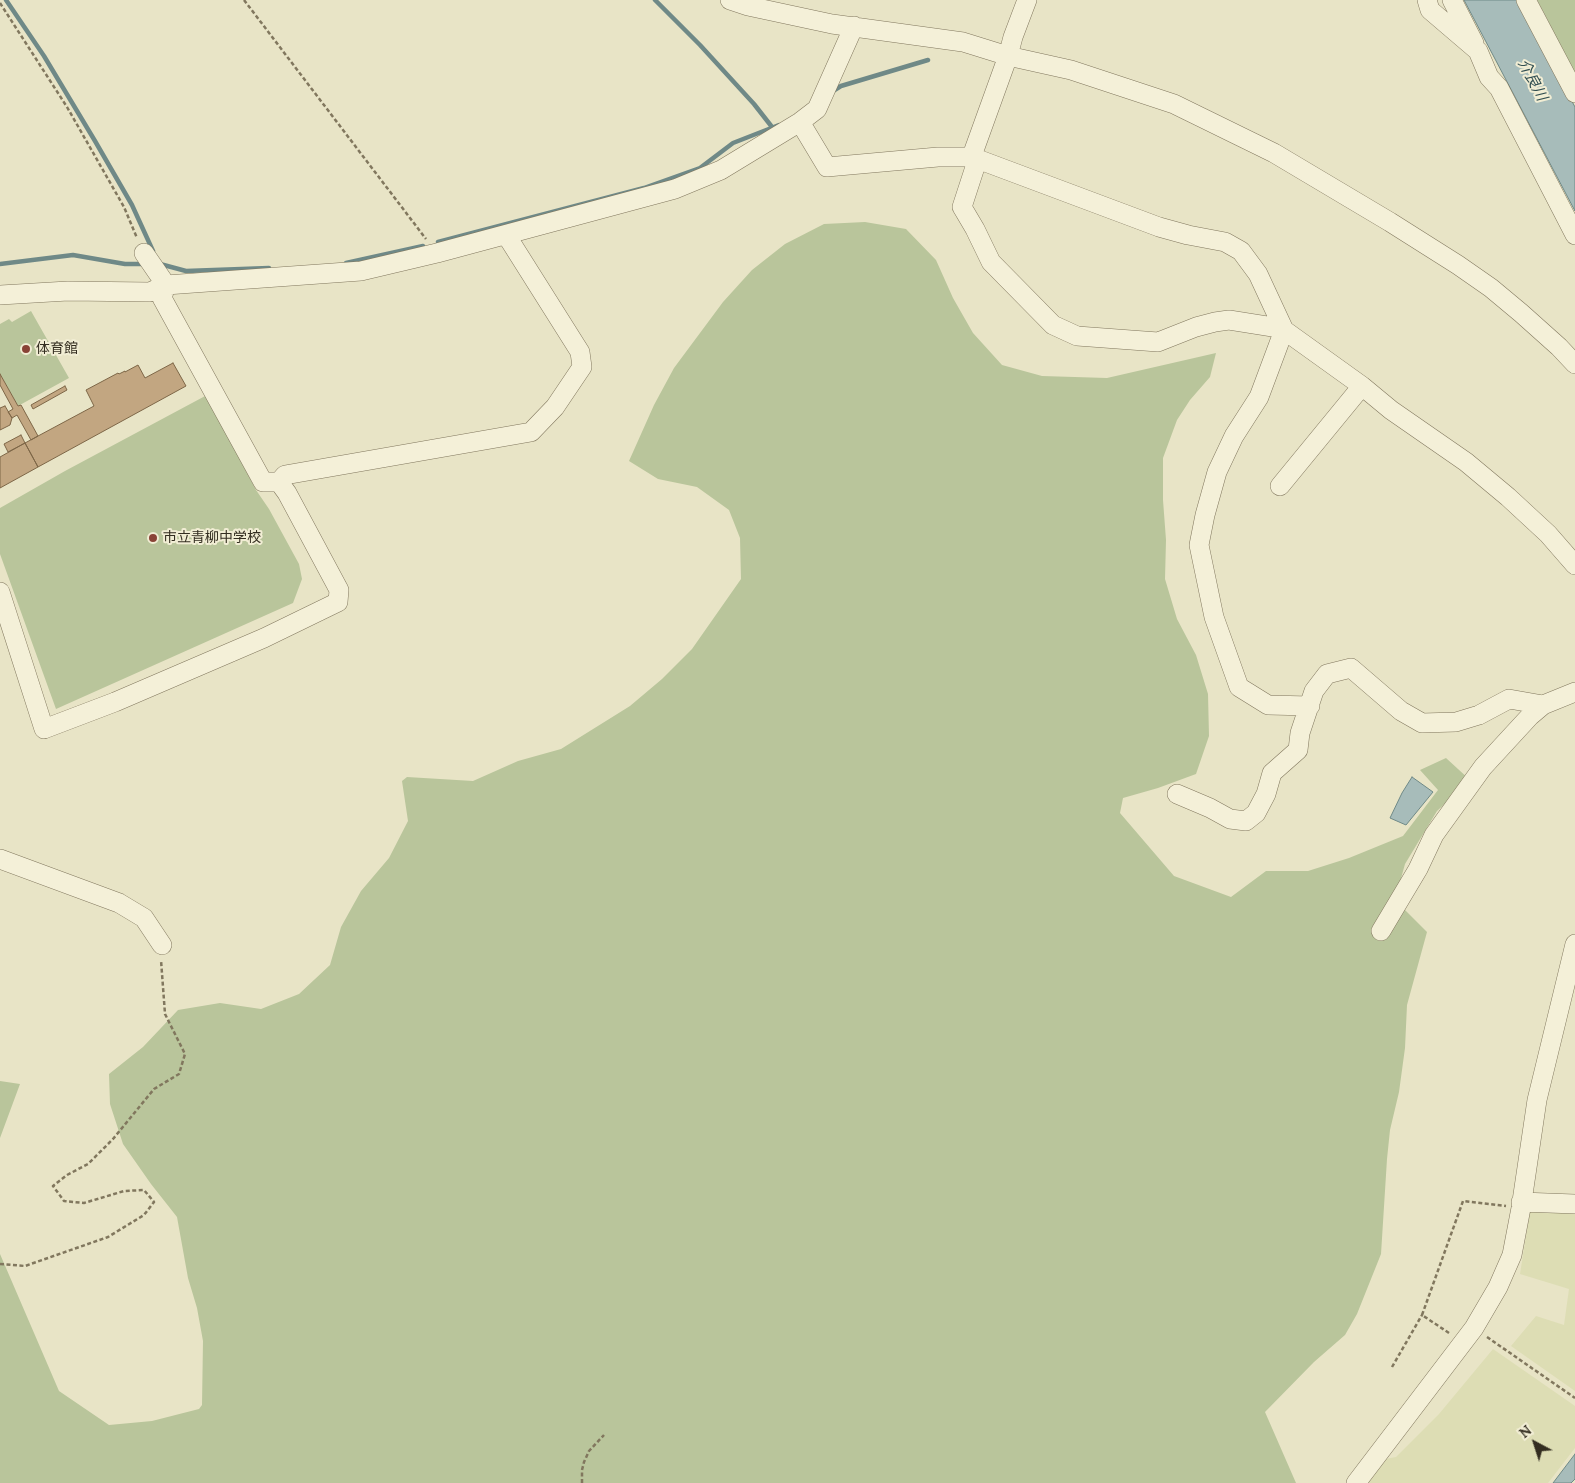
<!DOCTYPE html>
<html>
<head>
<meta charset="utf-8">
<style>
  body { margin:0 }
  #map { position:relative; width:1575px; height:1483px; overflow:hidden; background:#e8e4c6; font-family:Lora,serif }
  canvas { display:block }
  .north { position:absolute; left:1510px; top:1418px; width:50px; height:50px; -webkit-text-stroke:4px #f1edd4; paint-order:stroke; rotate:320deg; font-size:14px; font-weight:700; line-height:20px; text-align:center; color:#332d20 }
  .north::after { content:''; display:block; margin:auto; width:18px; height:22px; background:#332d20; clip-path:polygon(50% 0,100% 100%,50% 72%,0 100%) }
</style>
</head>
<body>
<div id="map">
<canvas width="1575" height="1483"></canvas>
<div class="north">N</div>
</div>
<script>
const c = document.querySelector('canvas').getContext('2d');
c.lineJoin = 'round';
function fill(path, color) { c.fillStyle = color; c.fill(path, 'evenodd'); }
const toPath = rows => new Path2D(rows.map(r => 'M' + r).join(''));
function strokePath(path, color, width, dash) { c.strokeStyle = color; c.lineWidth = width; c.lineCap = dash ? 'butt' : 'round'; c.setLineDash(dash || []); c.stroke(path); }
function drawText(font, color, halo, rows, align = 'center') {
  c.font = font + ' Lora,"Noto Sans JP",serif'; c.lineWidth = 4; c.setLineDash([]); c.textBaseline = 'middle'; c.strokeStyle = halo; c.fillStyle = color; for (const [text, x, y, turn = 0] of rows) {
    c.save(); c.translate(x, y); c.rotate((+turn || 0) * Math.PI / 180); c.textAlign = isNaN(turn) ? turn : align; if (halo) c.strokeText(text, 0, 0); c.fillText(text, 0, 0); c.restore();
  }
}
fill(toPath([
  [1530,1210,1575,1212,1575,1391,1511,1346,1536,1316,1564,1325,1569,1289,1520,1274],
  [1493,1349,1575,1406,1575,1448,1548,1483,1367,1483,1385,1459,1396,1457,1439,1414]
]), '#ddddb4');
fill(toPath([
  [1537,0,1575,0,1575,75,1547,19],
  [865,222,906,229,936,260,953,298,973,333,1002,365,1042,376,1107,378,1216,353,1210,377,1190,400,1177,420,1163,458,1163,500,1166,540,1165,579,1177,619,1196,655,1208,694,1209,736,1196,774,1158,788,1123,798,1120,813,1174,876,1231,897,1266,871,1308,871,1349,858,1403,836,1438,790,1420,770,1446,758,1470,780,1437,811,1405,864,1395,900,1427,932,1407,1005,1405,1048,1399,1092,1390,1130,1387,1159,1381,1254,1357,1314,1345,1335,1314,1362,1265,1412,1296,1483,0,1483,0,1254,59,1391,109,1425,152,1421,199,1409,202,1405,203,1341,197,1308,188,1278,177,1217,151,1184,123,1144,110,1104,109,1074,143,1047,178,1010,220,1003,261,1009,299,994,330,965,341,927,361,891,389,858,408,821,402,781,407,777,473,781,518,761,561,749,630,706,662,679,692,649,741,579,740,538,729,510,697,487,658,479,629,461,654,405,674,368,723,302,752,270,785,244,824,224],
  [31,311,69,378,18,406,0,374,0,324,9,319,12,322],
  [207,395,256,490,269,509,299,564,302,579,293,603,56,709,0,554,0,508,65,471],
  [0,1081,20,1084,0,1138]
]), '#b9c59b');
const water = toPath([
  [1464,0,1518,0,1575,107,1575,211,1464,0],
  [1412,777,1433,792,1406,825,1390,818,1402,793,1412,777],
  [1575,1454,1575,1479,1571,1483,1553,1483,1575,1454]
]);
fill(water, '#a7bcba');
strokePath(water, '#6f8987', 1);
strokePath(toPath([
  [6,0,44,56,95,141,132,205,153,251],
  [655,0,700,45,754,104,772,127],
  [833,91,841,86,928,60],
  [438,242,644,188,700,168,733,143,779,125],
  [346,263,423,246],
  [0,264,73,255,125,264,145,264],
  [160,264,186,271,269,268]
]), '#6f8987', 4.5);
const building = toPath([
  [173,363,186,386,38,467,25,443,94,406,86,390,118,373,119,374,125,371,125,372,138,365,145,378,173,363],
  [0,374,18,406,21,405,38,436,31,440,17,415,12,418,8,412,13,409,0,385,0,374],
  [65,386,67,390,33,409,31,405,65,386],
  [5,406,12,418,10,425,0,430,0,408,5,406],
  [21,435,25,443,8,452,4,444,21,435],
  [25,443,38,467,0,488,0,457,25,443]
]);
fill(building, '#c2a681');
strokePath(building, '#7d6647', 1);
const minor = toPath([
  [730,0,748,6,832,24,963,42,1008,56,1071,70,1174,104,1274,153,1390,222,1458,265,1491,288,1521,313,1559,347,1575,364],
  [1027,0,1013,37,1008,56,973,153,972,157,976,164,962,207,975,229,991,262,1053,325,1077,336,1158,342,1196,327,1215,322,1229,320,1273,327,1284,330,1362,386,1391,410,1466,462,1508,497,1548,534,1575,565],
  [1427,0,1430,10,1478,51,1489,77,1499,88,1575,235],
  [1452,0,1474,43],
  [1526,0,1575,93],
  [800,122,827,167,938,157,972,157,1159,227,1188,235,1225,242,1241,251,1258,274,1284,330,1259,397,1234,436,1217,472,1205,515,1199,545,1214,617,1239,687,1268,705,1310,706],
  [144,253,166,285,162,298,263,482,279,482,285,475,531,432,555,407,582,367,580,352,510,241,509,234],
  [0,295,68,291,150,292,166,285,361,271,437,253,675,189,721,170,800,122,817,109,854,26],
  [1280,486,1362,386],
  [0,592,44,729,115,702,264,638,338,602,339,590,287,493,279,482],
  [1177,794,1210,808,1230,819,1246,821,1256,813,1266,794,1272,773,1298,750,1300,733,1314,691,1327,674,1351,668,1401,711,1422,723,1456,722,1479,715,1509,699,1543,705],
  [0,859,119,903,144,918,162,945],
  [1381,931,1418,869,1434,835,1483,767,1530,716,1543,705,1575,692],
  [1521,1202,1575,1204],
  [1356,1483,1474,1328,1498,1287,1512,1255,1521,1208,1537,1100,1575,944]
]);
strokePath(minor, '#81775e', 20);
strokePath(toPath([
  [244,0,426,239],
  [0,3,67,107,124,207,137,238],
  [0,1264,25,1266,108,1237,144,1215,154,1202,144,1190,124,1191,84,1203,64,1201,53,1186,67,1175,88,1164,113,1139,154,1089,179,1074,185,1054,165,1014,161,960],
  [1449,1333,1422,1315,1463,1201,1506,1206],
  [1487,1337,1575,1398],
  [1392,1367,1422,1315],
  [582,1483,582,1470,584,1462,589,1451,604,1435]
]), '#81775e', 2.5, [4, 2.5]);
strokePath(minor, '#f4f0d8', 19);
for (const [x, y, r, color] of [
  [26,349,5,"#894336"],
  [153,538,5,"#894336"]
]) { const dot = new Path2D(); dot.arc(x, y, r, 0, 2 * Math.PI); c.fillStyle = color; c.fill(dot); strokePath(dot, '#f1edd4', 2); }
drawText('14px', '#332d20', '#f1edd4', [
  ["体育館",36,349],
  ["市立青柳中学校",163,538]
], 'left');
drawText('italic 15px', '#314e51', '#f1edd4', [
  ["介良川",1532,80,62]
]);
</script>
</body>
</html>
